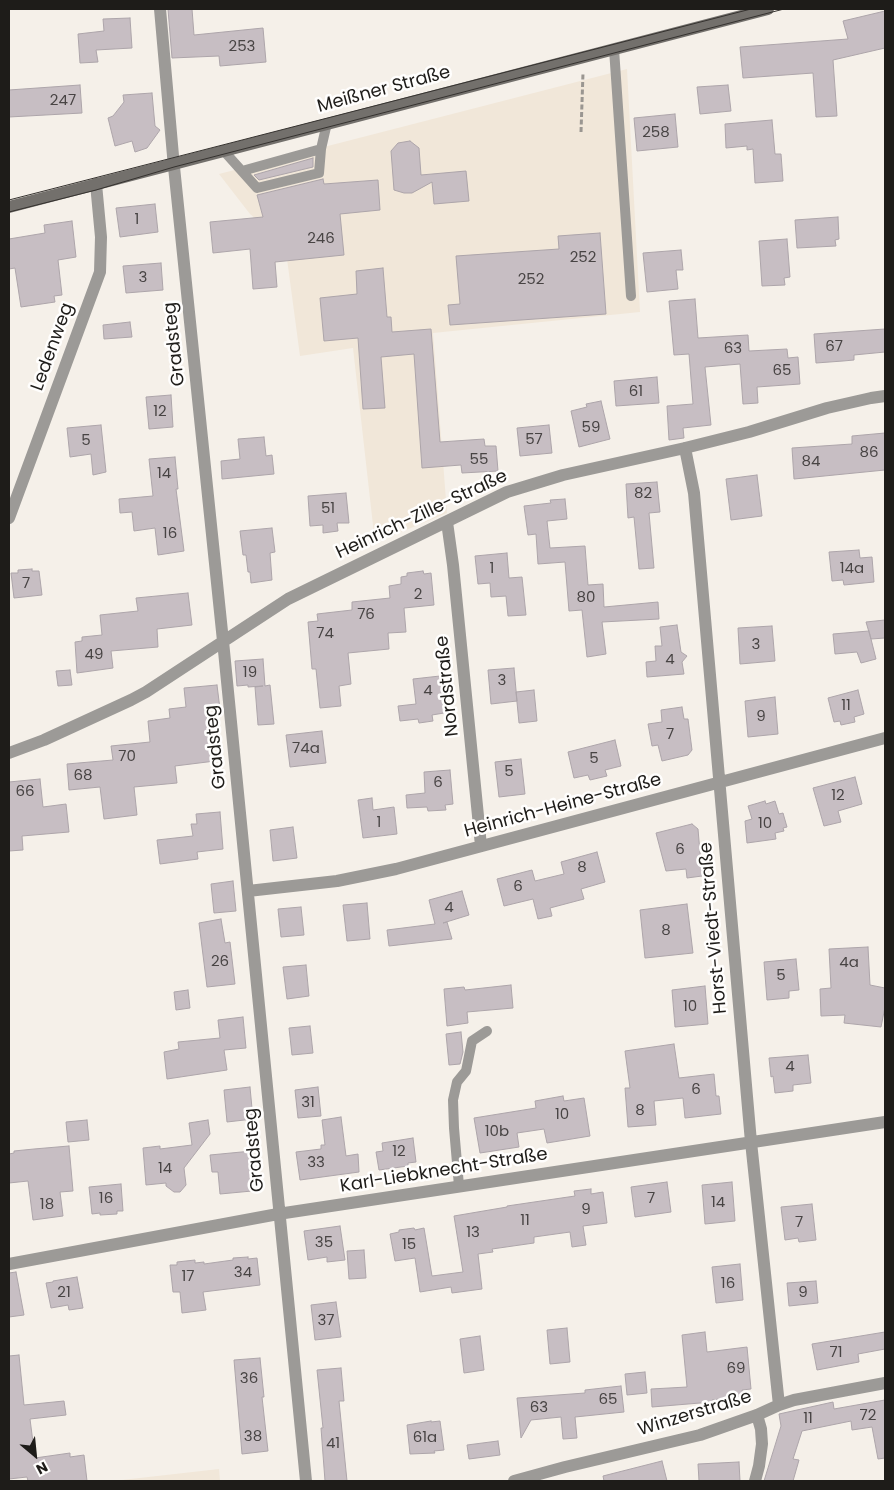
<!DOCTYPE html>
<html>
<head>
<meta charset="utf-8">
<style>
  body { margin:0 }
  #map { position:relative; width:894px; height:1490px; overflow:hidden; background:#f5f0e9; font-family:Poppins,sans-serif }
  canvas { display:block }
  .frame { position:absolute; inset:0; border:10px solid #1e1c19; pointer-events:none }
  .north { position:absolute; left:10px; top:1430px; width:50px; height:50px; -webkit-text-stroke:4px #fffefd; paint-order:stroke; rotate:152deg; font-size:14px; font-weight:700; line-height:20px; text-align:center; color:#1e1c19 }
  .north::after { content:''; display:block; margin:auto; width:18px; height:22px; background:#1e1c19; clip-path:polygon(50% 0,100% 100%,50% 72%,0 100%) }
</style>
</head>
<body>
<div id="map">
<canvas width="894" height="1490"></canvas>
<div class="frame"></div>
<div class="north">N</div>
</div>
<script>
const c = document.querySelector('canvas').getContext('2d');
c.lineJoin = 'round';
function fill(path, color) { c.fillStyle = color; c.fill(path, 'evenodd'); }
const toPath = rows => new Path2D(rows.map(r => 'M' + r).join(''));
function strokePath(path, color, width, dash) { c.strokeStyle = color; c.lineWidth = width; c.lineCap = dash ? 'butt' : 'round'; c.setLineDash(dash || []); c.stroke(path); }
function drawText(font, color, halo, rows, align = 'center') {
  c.font = font + ' Poppins,sans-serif'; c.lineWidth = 5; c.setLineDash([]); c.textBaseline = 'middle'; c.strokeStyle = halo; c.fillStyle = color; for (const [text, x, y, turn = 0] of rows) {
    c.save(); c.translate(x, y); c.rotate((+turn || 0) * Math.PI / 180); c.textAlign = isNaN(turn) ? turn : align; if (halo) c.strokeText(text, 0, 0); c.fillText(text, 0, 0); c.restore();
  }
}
fill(toPath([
  [627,69,640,312,433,333,447,513,375,543,353,348,300,356,285,244,250,214,219,174],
  [219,1469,220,1481,113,1481]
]), '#f1e7d9');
const building = toPath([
  [168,9,192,9,194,35,263,28,266,62,220,66,219,56,172,58,168,9],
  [885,11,885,48,833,60,837,116,816,117,813,73,743,78,740,47,848,39,843,21,885,11],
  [130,18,132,48,96,50,98,62,80,63,78,34,104,31,103,19,130,18],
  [80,85,82,113,9,117,9,90,80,85],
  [728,85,731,111,700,114,697,87,728,85],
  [152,93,155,126,160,130,147,148,135,152,132,141,115,146,108,118,113,116,124,102,123,95,152,93],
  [675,114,678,147,637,151,634,118,675,114],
  [772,120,775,154,781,154,783,181,755,183,753,149,747,150,747,146,726,148,725,124,772,120],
  [410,141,419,148,421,175,466,171,469,201,434,204,432,182,412,193,404,193,394,190,391,151,398,143,410,141],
  [313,158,313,167,259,180,254,175,313,158],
  [323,179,324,184,378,180,380,210,340,214,344,255,275,262,277,287,253,289,250,249,213,253,210,222,263,217,257,195,323,179],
  [155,204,158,232,120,237,116,208,155,204],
  [838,217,839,239,835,240,836,246,797,248,795,220,838,217],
  [72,221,76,257,58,260,62,295,54,296,55,302,21,307,15,268,9,269,9,239,45,233,44,225,72,221],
  [600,233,606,314,450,325,448,305,460,304,456,256,559,249,558,236,600,233],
  [787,239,790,277,784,278,785,285,762,286,759,241,787,239],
  [681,250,683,270,676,270,678,289,647,292,643,253,681,250],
  [161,263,163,290,126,293,123,266,161,263],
  [383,268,387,317,391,317,392,332,431,329,440,442,484,439,485,446,496,446,498,471,462,473,461,465,422,468,414,354,381,357,385,408,363,409,358,338,324,341,320,298,357,294,356,271,383,268],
  [695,299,698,338,748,335,749,351,787,349,788,358,798,357,800,384,757,387,758,403,743,404,740,364,705,367,711,425,683,428,684,438,669,440,667,406,693,404,689,354,674,355,669,301,695,299],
  [130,322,132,337,104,339,103,325,130,322],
  [885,329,885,352,854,355,854,360,843,361,816,363,814,334,885,329],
  [657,377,659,403,616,406,614,381,657,377],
  [171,395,173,427,149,429,146,397,171,395],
  [601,401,610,439,579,447,571,411,587,407,586,404,601,401],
  [101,425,106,472,93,475,91,454,70,457,67,428,101,425],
  [549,425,552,453,520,456,517,428,549,425],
  [885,433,885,470,794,479,792,448,852,444,852,436,885,433],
  [264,437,266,456,272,455,274,474,222,479,221,461,240,459,238,439,264,437],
  [175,457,178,489,176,489,184,551,158,555,155,528,134,531,132,512,120,513,119,499,153,496,149,459,175,457],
  [757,475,762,516,731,520,726,479,757,475],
  [657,482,660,512,649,513,654,568,639,569,634,517,628,518,626,484,657,482],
  [346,493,349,523,337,523,338,531,323,533,323,525,310,526,308,496,346,493],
  [565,499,567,519,547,521,550,548,585,546,588,585,603,584,604,607,658,602,659,619,602,622,606,654,587,657,582,610,569,611,565,562,538,564,536,534,528,535,524,506,551,503,550,500,565,499],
  [272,528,275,552,270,553,272,580,251,583,250,572,248,572,246,555,243,555,240,531,272,528],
  [859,550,860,558,872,557,874,582,844,585,843,580,832,581,829,552,859,550],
  [507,553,509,578,522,577,526,615,508,616,506,596,491,597,490,583,478,584,475,556,507,553],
  [32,569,32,571,39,571,42,595,14,598,11,573,18,573,18,570,32,569],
  [423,571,424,574,431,573,434,605,404,608,406,632,388,633,389,649,348,653,351,684,339,686,341,706,320,708,316,669,312,669,308,622,318,621,317,614,352,610,352,602,390,598,389,586,401,584,401,577,407,576,407,573,423,571],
  [188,593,192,625,157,629,158,647,111,651,113,668,77,673,75,642,82,641,82,637,102,635,100,615,138,611,136,598,188,593],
  [885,620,885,638,871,639,866,622,885,620],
  [677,625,681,652,687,656,682,662,684,674,647,677,646,662,656,661,655,646,662,646,660,627,677,625],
  [772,626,775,661,740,664,738,628,772,626],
  [869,631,876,659,861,663,857,652,835,654,833,634,869,631],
  [263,659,265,686,270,685,274,724,258,725,255,687,263,686,248,687,248,685,237,686,235,661,263,659],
  [514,668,517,701,491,704,488,670,514,668],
  [70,670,72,685,58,686,56,671,70,670],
  [440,676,444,713,432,715,433,721,419,723,418,719,400,721,398,706,416,704,413,679,440,676],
  [217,685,220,709,206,710,209,742,212,741,215,761,175,766,177,783,134,787,137,815,104,819,100,787,69,790,67,764,113,760,111,746,150,742,148,721,170,718,169,709,186,707,184,688,217,685],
  [534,690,537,721,519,723,516,692,534,690],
  [858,690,864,714,854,717,855,722,841,725,840,721,834,722,828,698,858,690],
  [775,697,778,734,748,737,745,701,775,697],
  [682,707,684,719,688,719,692,750,688,755,662,761,658,745,652,746,648,724,662,722,661,710,682,707],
  [322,731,326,763,290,767,286,735,322,731],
  [615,740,621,766,605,770,607,776,590,780,588,775,574,778,568,752,615,740],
  [521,759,525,794,499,797,495,762,521,759],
  [450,770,453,804,445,805,446,810,428,811,427,807,407,808,406,795,425,793,424,772,450,770],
  [855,777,862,804,838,811,841,822,824,826,813,788,855,777],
  [40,779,43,807,66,804,69,832,22,836,23,850,9,851,9,782,40,779],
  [372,798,373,810,394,807,397,834,363,838,358,800,372,798],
  [765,801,766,804,775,801,779,814,783,813,787,827,783,828,784,831,775,833,776,839,747,843,745,821,752,819,748,806,765,801],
  [220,812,223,849,197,852,198,859,160,864,157,840,193,836,191,824,197,824,196,814,220,812],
  [692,824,698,829,702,876,687,878,686,869,666,871,656,833,692,824],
  [293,827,297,858,273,861,270,830,293,827],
  [597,852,605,882,581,889,584,899,550,908,552,916,538,919,533,899,504,906,497,879,532,870,535,881,564,874,561,862,597,852],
  [233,881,236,911,214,913,211,884,233,881],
  [462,891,469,915,443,923,447,922,452,939,389,946,387,930,435,924,429,900,462,891],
  [367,903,370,939,347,941,343,905,367,903],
  [687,904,693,953,645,958,640,910,687,904],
  [301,907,304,935,281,937,278,909,301,907],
  [221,919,225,943,230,942,235,984,207,987,199,923,221,919],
  [868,947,870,985,885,988,885,1007,881,1027,844,1023,845,1015,821,1016,820,989,831,988,829,949,868,947],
  [796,959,799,990,789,991,789,998,767,1000,764,962,796,959],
  [306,965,309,996,287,999,283,967,306,965],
  [511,985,513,1008,467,1012,468,1023,447,1026,444,989,464,987,465,990,511,985],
  [705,986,708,1024,675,1027,672,990,705,986],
  [188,990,190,1008,176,1010,174,992,188,990],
  [243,1017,246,1048,224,1050,227,1070,167,1079,164,1052,179,1049,178,1042,220,1038,218,1020,243,1017],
  [310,1026,313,1053,292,1055,289,1028,310,1026],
  [461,1032,463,1052,460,1064,449,1065,446,1034,461,1032],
  [674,1044,679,1078,714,1074,716,1096,719,1096,721,1114,685,1118,683,1098,654,1101,656,1125,628,1127,625,1088,630,1088,625,1051,674,1044],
  [808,1055,811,1083,793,1085,793,1091,775,1093,773,1076,771,1077,769,1058,808,1055],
  [250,1087,253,1119,227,1122,224,1090,250,1087],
  [318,1087,321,1116,298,1118,295,1090,318,1087],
  [563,1096,564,1101,584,1098,590,1136,547,1143,544,1129,517,1133,519,1147,480,1153,474,1118,536,1108,535,1101,563,1096],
  [341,1117,346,1156,358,1154,359,1172,300,1180,296,1152,321,1149,321,1145,325,1145,322,1120,341,1117],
  [87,1120,89,1140,68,1142,66,1122,87,1120],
  [208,1120,210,1134,184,1168,186,1185,180,1192,174,1192,166,1186,166,1183,146,1185,143,1148,160,1146,160,1149,192,1145,189,1123,208,1120],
  [413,1138,416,1162,408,1163,408,1166,379,1170,376,1152,383,1151,382,1143,413,1138],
  [69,1146,73,1191,60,1192,63,1216,33,1220,28,1181,9,1183,9,1154,14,1153,14,1151,34,1149,69,1146],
  [252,1151,256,1187,252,1191,220,1194,218,1172,212,1172,210,1155,252,1151],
  [667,1182,671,1212,635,1217,631,1187,667,1182],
  [732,1182,735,1221,705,1224,702,1185,732,1182],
  [121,1184,123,1211,117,1211,117,1214,100,1215,100,1213,92,1214,89,1187,121,1184],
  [591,1189,591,1194,603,1192,607,1223,583,1226,586,1245,572,1247,570,1232,534,1237,534,1243,492,1249,493,1252,478,1254,482,1289,452,1293,451,1287,420,1292,415,1258,395,1261,390,1234,399,1232,399,1230,414,1228,415,1230,424,1228,432,1276,463,1272,454,1216,507,1207,507,1206,575,1196,574,1191,591,1189],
  [812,1204,816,1240,799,1242,798,1238,785,1240,781,1207,812,1204],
  [340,1226,345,1260,327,1262,327,1257,308,1260,304,1231,340,1226],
  [364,1250,366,1278,349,1279,347,1251,364,1250],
  [248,1257,248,1259,257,1258,260,1285,203,1292,206,1310,182,1313,180,1292,173,1292,170,1265,177,1265,177,1262,195,1260,195,1263,204,1262,204,1264,233,1260,233,1258,248,1257],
  [740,1264,743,1300,716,1303,712,1267,740,1264],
  [16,1272,24,1315,9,1317,9,1273,16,1272],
  [77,1277,83,1308,69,1310,68,1305,51,1308,46,1283,53,1282,53,1281,77,1277],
  [816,1281,818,1303,789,1306,787,1283,816,1281],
  [336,1302,341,1337,315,1340,311,1305,336,1302],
  [567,1328,570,1362,550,1364,547,1330,567,1328],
  [705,1332,707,1352,747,1347,751,1389,742,1390,743,1396,712,1400,712,1402,652,1407,651,1389,687,1387,682,1335,705,1332],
  [885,1332,885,1349,858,1354,859,1362,817,1370,812,1344,885,1332],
  [480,1336,484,1370,464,1373,460,1339,480,1336],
  [19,1355,24,1405,64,1401,66,1415,30,1419,35,1458,70,1453,70,1457,84,1455,87,1481,28,1481,27,1477,9,1479,9,1356,19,1355],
  [260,1358,264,1397,262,1397,268,1451,242,1454,234,1360,260,1358],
  [341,1368,344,1401,339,1401,347,1481,325,1481,321,1428,323,1428,317,1370,341,1368],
  [645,1372,647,1393,627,1395,625,1374,645,1372],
  [621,1386,624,1412,575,1417,577,1438,563,1439,561,1417,531,1420,521,1438,517,1398,585,1393,585,1390,621,1386],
  [885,1400,885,1458,878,1459,872,1427,852,1430,851,1421,802,1431,793,1459,799,1460,793,1481,764,1481,781,1426,779,1414,833,1402,834,1409,885,1400],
  [431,1421,431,1422,440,1421,444,1450,434,1451,435,1453,410,1454,407,1425,431,1421],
  [498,1441,500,1455,469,1459,467,1445,498,1441],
  [662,1461,667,1481,604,1481,603,1476,662,1461],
  [739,1462,740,1481,699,1481,698,1464,739,1462]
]);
fill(building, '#c7bec3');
strokePath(building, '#ada5aa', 1);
strokePath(toPath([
  [581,132,583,73]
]), '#9a9691', 3, [5, 2.5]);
strokePath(toPath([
  [614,49,631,296],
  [223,150,257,188,319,173,321,149,327,123],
  [242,171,321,149],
  [459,1186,454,1128,453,1100,457,1082,466,1071,472,1041,487,1031]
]), '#9c9a97', 10);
strokePath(toPath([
  [160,9,174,167,223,641,306,1481],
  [685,448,694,493,751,1142,779,1405],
  [9,518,100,272,101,237,96,184],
  [447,522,453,565,481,846],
  [9,753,44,740,131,700,146,692,288,599,507,492,563,475,685,448,749,432,827,408,871,398,885,396],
  [248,891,337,881,396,869,885,738],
  [9,1264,278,1214,885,1122],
  [514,1481,565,1467,700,1435,757,1415,779,1405,794,1400,885,1383],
  [755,1481,759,1466,762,1444,761,1429,757,1415]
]), '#9c9a97', 12);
strokePath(toPath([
  [9,207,768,9]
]), '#73706c', 12);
strokePath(toPath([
  [9,200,751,9],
  [9,212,96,190,174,167,784,9]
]), '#35322f', 1);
drawText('15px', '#484444', null, [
  ["253",242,47],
  ["247",63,101],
  ["258",656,133],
  ["1",137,220],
  ["246",321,239],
  ["252",583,258],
  ["3",143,278],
  ["252",531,280],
  ["67",834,347],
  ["63",733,349],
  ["65",782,371],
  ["61",636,392],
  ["12",160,412],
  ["59",591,428],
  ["57",534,440],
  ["5",86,441],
  ["86",869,453],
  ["55",479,460],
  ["84",811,462],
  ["14",164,474],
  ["82",643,494],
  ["51",328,509],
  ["16",170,534],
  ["1",492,569],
  ["14a",852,569],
  ["7",26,584],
  ["2",418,595],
  ["80",586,598],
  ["76",366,615],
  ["74",325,634],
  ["3",756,645],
  ["49",94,655],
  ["4",670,660],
  ["19",250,673],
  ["3",502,681],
  ["4",428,691],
  ["11",846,706],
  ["9",761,717],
  ["7",670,735],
  ["74a",306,749],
  ["70",127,757],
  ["5",594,759],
  ["5",509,772],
  ["68",83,776],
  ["6",438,783],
  ["66",25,792],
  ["12",838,796],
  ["1",379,823],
  ["10",765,824],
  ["6",680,850],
  ["8",582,868],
  ["6",518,887],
  ["4",449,908],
  ["8",666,931],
  ["26",220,962],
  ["4a",849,963],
  ["5",781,976],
  ["10",690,1007],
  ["4",790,1067],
  ["6",696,1090],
  ["31",308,1103],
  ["8",640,1111],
  ["10",562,1115],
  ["10b",497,1132],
  ["12",399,1152],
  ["33",316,1163],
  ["14",165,1169],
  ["16",106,1199],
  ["7",651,1199],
  ["14",718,1203],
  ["18",47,1205],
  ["9",586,1210],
  ["11",525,1221],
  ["7",799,1223],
  ["13",473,1233],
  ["35",324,1243],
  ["15",409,1245],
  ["34",243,1273],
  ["17",188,1277],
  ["16",728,1284],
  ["21",64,1293],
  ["9",803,1293],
  ["37",326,1321],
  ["71",836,1353],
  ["69",736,1369],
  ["36",249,1379],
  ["65",608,1400],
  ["63",539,1408],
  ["72",868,1416],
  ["11",808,1419],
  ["38",253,1437],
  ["61a",425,1438],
  ["41",333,1444]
]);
drawText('18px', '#1e1c19', '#fffefd', [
  ["Meißner Straße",384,90,-15],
  ["Gradsteg",175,344,-96],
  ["Ledenweg",53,347,-70],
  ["Heinrich-Zille-Straße",422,515,-25],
  ["Nordstraße",448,686,-96],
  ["Gradsteg",216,747,-96],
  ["Heinrich-Heine-Straße",563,806,-15],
  ["Horst-Viedt-Straße",714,928,-95],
  ["Gradsteg",255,1150,-95],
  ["Karl-Liebknecht-Straße",444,1171,-9],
  ["Winzerstraße",695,1414,-17]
]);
</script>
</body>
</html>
